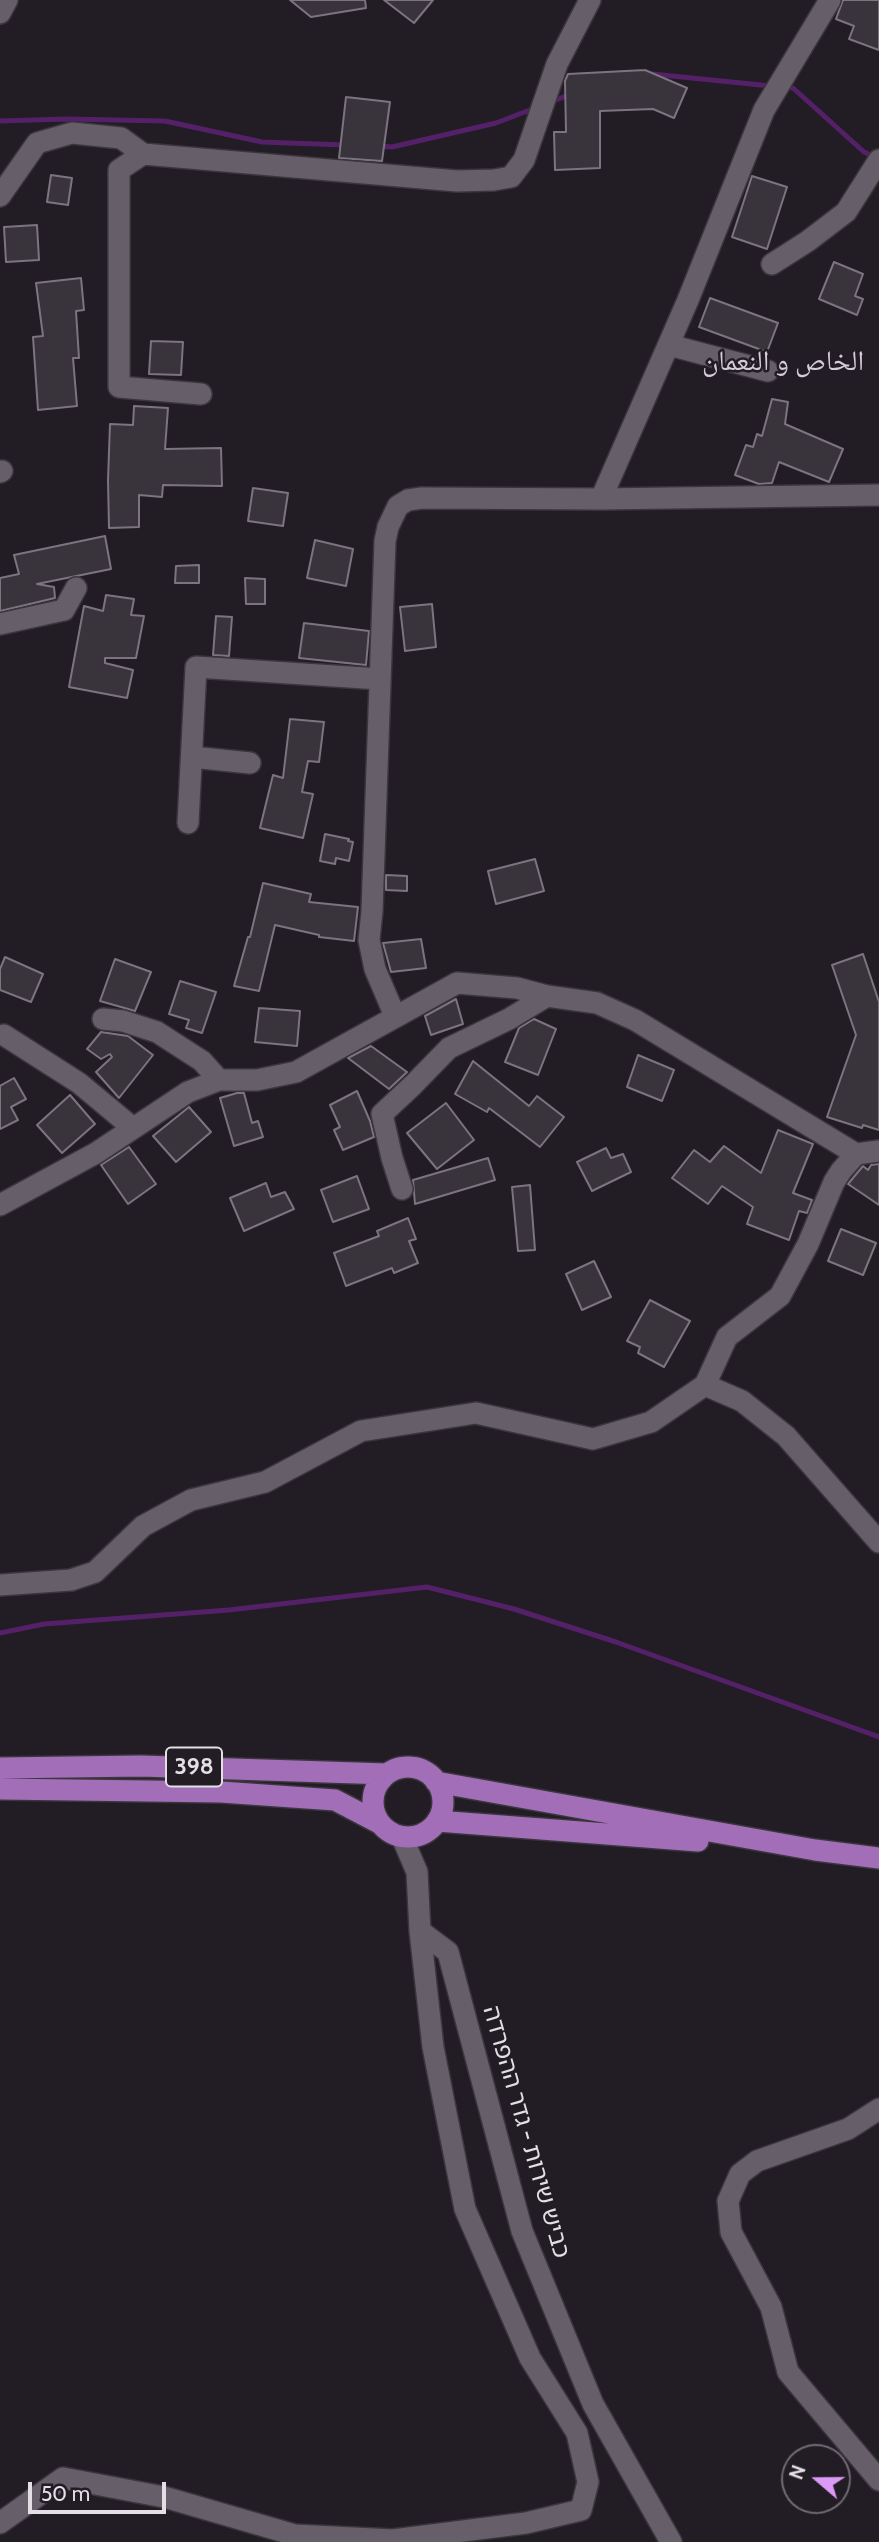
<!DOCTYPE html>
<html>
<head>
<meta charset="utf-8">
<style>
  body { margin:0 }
  #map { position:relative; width:879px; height:2542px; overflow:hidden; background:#221c24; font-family:Cabin,sans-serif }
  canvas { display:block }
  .north { position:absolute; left:781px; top:2444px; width:70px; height:70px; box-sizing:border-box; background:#221c24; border:2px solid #6f6a71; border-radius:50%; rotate:290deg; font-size:19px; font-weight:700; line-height:28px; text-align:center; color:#e3dfe5 }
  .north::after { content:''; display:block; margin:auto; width:24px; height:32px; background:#da9af6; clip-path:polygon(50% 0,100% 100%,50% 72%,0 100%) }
  .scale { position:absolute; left:28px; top:2482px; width:138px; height:32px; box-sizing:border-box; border:4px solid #e3dfe5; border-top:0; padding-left:9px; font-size:21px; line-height:24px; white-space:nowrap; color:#e3dfe5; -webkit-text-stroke:5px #221c24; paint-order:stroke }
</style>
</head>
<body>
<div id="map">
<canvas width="879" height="2542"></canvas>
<div class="north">N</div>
<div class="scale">50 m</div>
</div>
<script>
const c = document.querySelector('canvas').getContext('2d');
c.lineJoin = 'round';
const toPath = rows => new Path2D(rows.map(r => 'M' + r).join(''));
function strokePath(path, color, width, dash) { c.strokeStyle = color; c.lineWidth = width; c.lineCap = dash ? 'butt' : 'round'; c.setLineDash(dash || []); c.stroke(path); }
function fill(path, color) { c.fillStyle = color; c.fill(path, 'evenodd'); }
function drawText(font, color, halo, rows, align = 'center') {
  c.font = font + ' Cabin,"Noto Naskh Arabic","Noto Sans Hebrew",sans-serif'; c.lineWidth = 5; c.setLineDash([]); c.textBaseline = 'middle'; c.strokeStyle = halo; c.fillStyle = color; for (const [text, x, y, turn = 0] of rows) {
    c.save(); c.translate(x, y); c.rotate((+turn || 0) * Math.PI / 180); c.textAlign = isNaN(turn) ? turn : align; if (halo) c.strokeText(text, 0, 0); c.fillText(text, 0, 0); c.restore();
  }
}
strokePath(toPath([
  [652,74,771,86],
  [784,87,793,88,864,152,875,157],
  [551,102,571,94],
  [0,121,67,119,165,121,262,142,345,145],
  [379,146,392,147,496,123,535,108],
  [0,1633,44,1624,229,1610,427,1587,514,1609,616,1642,879,1737]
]), '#542168', 5);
const building = toPath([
  [290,0,365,0,366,8,311,17,290,0],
  [384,0,433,0,414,23,384,0],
  [843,0,879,0,879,50,849,39,854,26,836,19,843,0],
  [645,70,687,88,674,118,653,109,600,111,600,168,555,170,554,132,566,132,565,81,568,74,645,70],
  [346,97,390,102,382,161,339,158,346,97],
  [51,175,72,178,68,205,47,202,51,175],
  [752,176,787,187,767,249,732,237,752,176],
  [37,225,39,260,6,262,4,227,37,225],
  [834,262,863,274,855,296,863,299,857,315,819,299,834,262],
  [81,278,84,310,76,311,79,358,73,358,77,406,38,410,33,337,43,336,36,283,81,278],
  [710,298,778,323,767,352,699,327,710,298],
  [151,341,183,342,181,375,149,374,151,341],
  [772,399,788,402,785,424,843,449,829,482,779,462,772,483,759,484,735,475,746,445,753,447,757,434,762,436,772,399],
  [134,406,168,408,165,449,221,448,222,486,163,485,162,497,139,495,139,527,109,528,108,480,110,424,133,425,134,406],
  [253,488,288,493,283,526,248,521,253,488],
  [105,536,111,569,37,584,54,587,55,598,0,611,0,578,19,574,14,555,105,536],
  [315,540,353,549,346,586,307,578,315,540],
  [199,565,199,583,175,583,176,566,199,565],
  [245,578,265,579,265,604,246,604,245,578],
  [106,595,134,599,131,615,144,616,136,658,105,658,105,663,133,670,127,698,69,687,84,606,103,611,106,595],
  [432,604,436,647,405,651,400,607,432,604],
  [216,616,232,617,229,656,213,655,216,616],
  [304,623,369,631,366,665,299,658,304,623],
  [290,719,324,722,319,762,308,761,302,792,313,794,303,838,260,828,273,775,283,778,290,719],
  [325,834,349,839,348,841,353,842,349,861,336,858,335,864,320,861,325,834],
  [535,859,544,891,496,904,488,871,535,859],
  [386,875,407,876,407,891,386,890,386,875],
  [263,883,311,894,309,902,358,907,354,941,319,937,319,935,275,925,259,991,234,986,248,937,250,937,263,883],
  [421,939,426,968,391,972,383,943,421,939],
  [863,954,879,1002,879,1130,863,1125,862,1128,827,1117,856,1035,832,965,863,954],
  [5,957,43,974,31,1002,0,990,0,969,5,957],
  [115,959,151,972,135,1011,100,1001,115,959],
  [180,981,216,992,202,1033,186,1028,189,1020,169,1014,180,981],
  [456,999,463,1024,431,1035,425,1016,456,999],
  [259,1008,300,1011,297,1046,255,1042,259,1008],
  [534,1019,556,1029,538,1075,505,1062,519,1028,534,1019],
  [101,1032,128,1036,153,1055,119,1098,96,1072,112,1057,110,1054,101,1059,87,1049,101,1032],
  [371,1046,407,1072,389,1089,348,1058,371,1046],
  [638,1055,674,1070,662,1101,627,1087,638,1055],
  [473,1061,529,1106,537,1096,564,1117,540,1147,489,1108,487,1112,455,1094,473,1061],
  [14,1078,26,1099,11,1107,18,1120,0,1129,0,1086,14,1078],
  [357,1091,370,1121,374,1137,343,1150,334,1130,340,1127,330,1105,357,1091],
  [237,1093,244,1093,252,1123,258,1121,263,1137,234,1146,220,1098,237,1093],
  [70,1095,95,1124,62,1153,37,1125,70,1095],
  [446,1103,474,1140,437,1169,407,1133,446,1103],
  [189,1107,211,1132,176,1162,153,1136,189,1107],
  [778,1130,813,1144,793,1193,812,1200,807,1213,799,1211,789,1240,747,1224,753,1207,722,1186,708,1204,672,1178,694,1150,710,1162,724,1146,761,1173,778,1130],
  [129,1147,156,1184,128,1204,101,1165,129,1147],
  [606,1148,611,1158,623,1154,631,1172,592,1191,577,1162,606,1148],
  [488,1158,495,1180,415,1204,413,1180,488,1158],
  [879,1164,879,1205,848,1184,863,1166,868,1170,871,1165,879,1164],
  [357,1176,369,1209,333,1222,321,1190,357,1176],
  [266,1183,271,1197,285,1192,294,1209,244,1231,230,1198,266,1183],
  [530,1185,535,1250,518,1251,512,1187,530,1185],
  [408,1218,416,1239,409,1241,418,1263,394,1273,392,1268,346,1286,334,1253,379,1236,377,1231,408,1218],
  [841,1229,876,1243,863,1275,828,1261,841,1229],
  [594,1261,611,1297,582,1310,566,1274,594,1261],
  [650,1300,690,1321,664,1367,638,1353,640,1347,627,1341,650,1300]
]);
fill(building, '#39333c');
strokePath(building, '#7c747f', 2);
const minor = toPath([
  [0,13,7,0],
  [0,196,37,143,72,133,121,138,143,154],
  [772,264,808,241,846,212,879,160],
  [669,345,768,371],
  [201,394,119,387,119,170,143,154,457,181,494,180,511,177,524,160,557,64,590,0],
  [0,472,2,471],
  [601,499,688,300,764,110,830,0],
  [0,624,64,610,76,588],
  [192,757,250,763],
  [188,823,196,667,380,679],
  [395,1016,375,969,369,940,372,911,385,541,388,527,398,506,408,500,422,498,601,499,879,495],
  [103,1019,123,1021,157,1032,202,1061,219,1080],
  [4,1035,79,1083,133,1128],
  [879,1151,856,1154,841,1171,834,1182,808,1244,780,1296,727,1337,705,1385,742,1401,786,1436,879,1542],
  [402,1189,392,1158,382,1114,413,1085,449,1048,509,1019,547,996],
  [0,1205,96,1153,188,1092,219,1080,257,1080,296,1072,457,983,517,988,547,996,597,1003,635,1020,856,1154],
  [0,1585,71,1580,95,1572,143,1526,191,1500,265,1482,361,1431,476,1413,593,1439,651,1422,705,1385],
  [420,1931,448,1952,522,2231,593,2404,671,2542],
  [879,2109,848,2129,757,2161,740,2174,728,2201,731,2232,771,2307,788,2372,879,2480],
  [0,2523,63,2478,164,2497,295,2535,393,2540,526,2523,581,2510,588,2482,577,2433,530,2358,465,2209,433,2047,420,1931,417,1872,402,1837]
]);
const major = toPath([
  '373 1802a35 35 0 1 1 70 0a35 35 0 1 1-70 0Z',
  [0,1768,141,1766,387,1774],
  [436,1782,815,1850,879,1858],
  [0,1789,221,1792,335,1800,379,1823],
  [437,1821,698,1841]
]);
strokePath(minor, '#3b363d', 24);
strokePath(major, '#3b363d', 24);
strokePath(minor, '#665f6a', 21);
strokePath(major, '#a16eb7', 21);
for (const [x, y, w] of [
  [194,1767,56]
]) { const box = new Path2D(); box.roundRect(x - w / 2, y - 19.5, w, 39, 5); c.fillStyle = '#221c24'; c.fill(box); strokePath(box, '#e3dfe5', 2); }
drawText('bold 23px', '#e3dfe5', null, [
  ["398",194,1767]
]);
drawText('24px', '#e3dfe5', '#221c24', [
  ["כביש שירות - גדר ההפרדה",526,2132,74]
]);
drawText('28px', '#d4ccd8', '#221c24', [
  ["الخاص و النعمان",783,362]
]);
</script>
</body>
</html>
